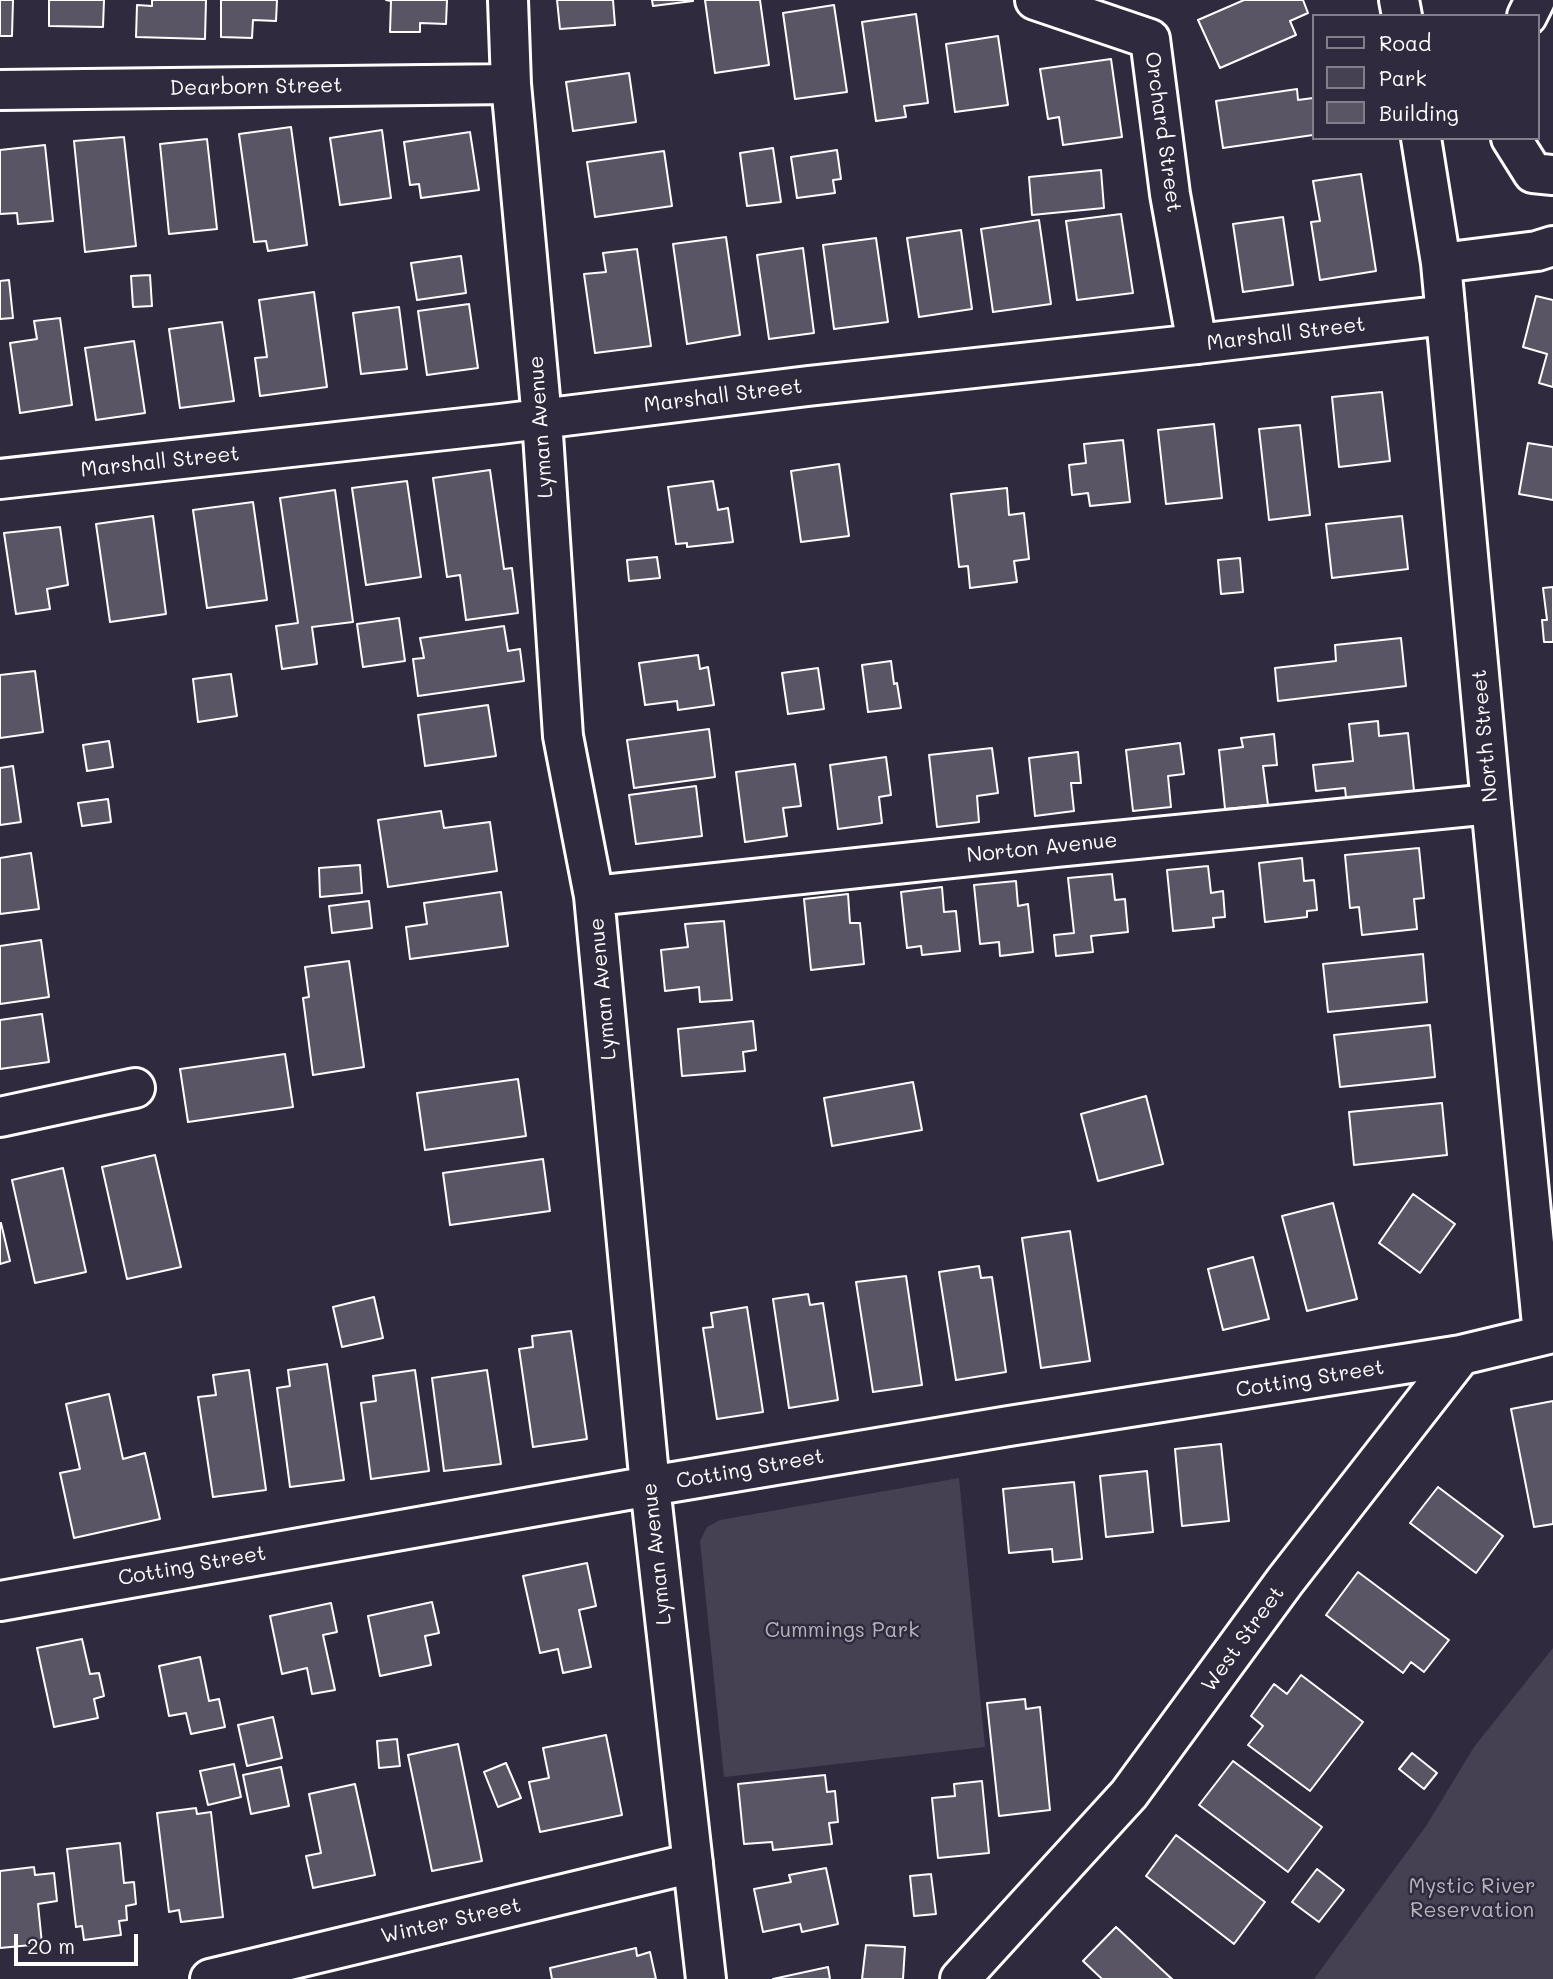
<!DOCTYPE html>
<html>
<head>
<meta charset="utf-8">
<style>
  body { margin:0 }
  #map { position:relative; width:1553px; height:1979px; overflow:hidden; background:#2f2a3d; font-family:Mali,sans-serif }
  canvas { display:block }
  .legend { position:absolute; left:1312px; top:14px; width:228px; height:126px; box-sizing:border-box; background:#2f2a3d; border:2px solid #827f8b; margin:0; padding:9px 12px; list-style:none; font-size:21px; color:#fff }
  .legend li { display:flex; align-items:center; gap:14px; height:35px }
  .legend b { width:35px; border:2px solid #827f8b }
  .scale { position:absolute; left:14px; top:1934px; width:124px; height:32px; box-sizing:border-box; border:4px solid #fff; border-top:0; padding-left:9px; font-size:21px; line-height:24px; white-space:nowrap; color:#fff; -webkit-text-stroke:5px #2f2a3d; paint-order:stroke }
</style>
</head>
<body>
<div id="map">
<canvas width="1553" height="1979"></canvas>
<ul class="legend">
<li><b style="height:9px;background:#2f2a3d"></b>Road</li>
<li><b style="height:19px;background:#464152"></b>Park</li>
<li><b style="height:19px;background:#595564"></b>Building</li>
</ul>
<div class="scale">20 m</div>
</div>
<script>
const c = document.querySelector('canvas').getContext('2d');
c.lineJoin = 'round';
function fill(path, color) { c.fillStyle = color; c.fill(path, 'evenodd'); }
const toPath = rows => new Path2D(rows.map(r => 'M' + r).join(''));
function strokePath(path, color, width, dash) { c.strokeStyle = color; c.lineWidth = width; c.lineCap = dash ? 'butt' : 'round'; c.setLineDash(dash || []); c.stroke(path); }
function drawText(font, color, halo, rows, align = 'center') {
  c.font = font + ' Mali,sans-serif'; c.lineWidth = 5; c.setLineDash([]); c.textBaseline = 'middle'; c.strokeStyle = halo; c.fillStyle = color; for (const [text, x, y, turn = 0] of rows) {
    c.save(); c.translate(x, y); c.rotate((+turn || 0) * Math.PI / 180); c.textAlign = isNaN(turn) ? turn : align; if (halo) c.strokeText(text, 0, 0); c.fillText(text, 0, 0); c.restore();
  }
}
fill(toPath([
  [959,1478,985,1747,724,1777,700,1541,707,1527,720,1520],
  [1553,1648,1553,1979,1314,1979,1426,1826,1474,1747]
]), '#464152');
const building = toPath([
  [0,0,13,0,12,36,0,36,0,0],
  [49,0,104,0,103,27,49,26,49,0],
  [152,0,206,0,205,39,136,37,137,5,152,6,152,0],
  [221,0,277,0,276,21,253,20,252,38,221,37,221,0],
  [386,0,447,0,446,24,420,23,420,32,390,32,391,1,386,0],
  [557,0,613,0,615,25,560,29,557,0],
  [652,0,693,0,693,1,653,6,652,0],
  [705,0,760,0,769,65,715,73,705,0],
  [1244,0,1303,0,1308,13,1290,21,1296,35,1220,68,1198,20,1244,0],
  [834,5,847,92,795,99,783,13,834,5],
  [916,14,928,103,904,106,906,117,876,121,862,22,916,14],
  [998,36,1008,105,955,112,946,44,998,36],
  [1111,59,1122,137,1063,145,1059,117,1048,119,1040,69,1111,59],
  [629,73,636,122,573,131,566,82,629,73],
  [1297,89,1298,100,1313,98,1313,135,1223,148,1216,101,1297,89],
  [291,127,307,245,268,251,266,241,254,242,239,134,291,127],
  [382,130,391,198,340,205,330,138,382,130],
  [470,132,479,190,421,198,419,184,410,185,404,142,470,132],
  [124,137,136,246,85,252,74,141,124,137],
  [207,139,217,229,169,234,160,144,207,139],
  [45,145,53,221,18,224,17,213,0,214,0,150,45,145],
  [773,148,781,202,747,206,740,153,773,148],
  [837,150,841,179,833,180,835,193,797,198,791,157,837,150],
  [664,151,672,206,595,217,587,162,664,151],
  [1101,170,1104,208,1032,215,1029,177,1101,170],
  [1361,174,1376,271,1320,280,1311,222,1320,221,1313,181,1361,174],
  [1121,214,1133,293,1077,300,1066,221,1121,214],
  [1283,217,1293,285,1243,292,1233,224,1283,217],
  [1039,220,1051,304,993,312,981,229,1039,220],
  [961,230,972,309,919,317,907,238,961,230],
  [726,237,740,335,687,344,673,244,726,237],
  [876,238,888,322,834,329,823,245,876,238],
  [803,248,814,333,769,339,757,255,803,248],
  [637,249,651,346,595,353,584,274,606,272,603,253,637,249],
  [461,256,466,293,417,300,411,263,461,256],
  [150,275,152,306,133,307,131,276,150,275],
  [9,280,13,318,0,319,0,281,9,280],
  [314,292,327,387,260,396,255,358,267,357,259,300,314,292],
  [1536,296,1553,300,1553,387,1539,383,1547,354,1523,347,1536,296],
  [469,304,478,368,427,375,418,311,469,304],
  [399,307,407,369,361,374,353,313,399,307],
  [60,318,72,405,20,413,10,343,37,339,34,321,60,318],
  [222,322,234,401,180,408,169,329,222,322],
  [134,341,145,413,96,420,85,348,134,341],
  [1382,392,1390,461,1339,467,1332,397,1382,392],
  [1214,424,1222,498,1166,504,1158,430,1214,424],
  [1300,425,1310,515,1269,520,1259,429,1300,425],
  [1123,440,1130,502,1090,506,1088,493,1072,495,1069,465,1086,463,1084,444,1123,440],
  [1528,443,1553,447,1553,500,1519,494,1528,443],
  [839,464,849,536,801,542,791,471,839,464],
  [490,470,504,569,512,568,518,613,466,620,460,575,447,577,433,478,490,470],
  [407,481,421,577,366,585,352,488,407,481],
  [713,481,718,510,728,508,733,542,687,547,687,543,676,544,668,487,713,481],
  [1007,488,1009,515,1024,513,1029,559,1014,561,1017,582,970,588,968,566,959,567,951,494,1007,488],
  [335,490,353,622,312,627,317,664,282,669,276,626,298,623,280,498,335,490],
  [253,502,267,600,207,608,193,510,253,502],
  [153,516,166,614,110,622,96,524,153,516],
  [1402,516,1408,569,1332,578,1326,524,1402,516],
  [60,527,68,585,47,589,50,609,16,614,4,533,60,527],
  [657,557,660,578,629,581,627,560,657,557],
  [1240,558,1243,592,1221,594,1218,560,1240,558],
  [1553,587,1553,642,1544,642,1542,620,1547,620,1543,588,1553,587],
  [399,618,405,661,363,667,357,624,399,618],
  [504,626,508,651,520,649,524,681,418,696,413,659,424,658,420,638,504,626],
  [1401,638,1406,686,1278,701,1275,668,1336,661,1335,645,1401,638],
  [698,655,700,669,708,667,714,705,678,710,677,701,645,705,639,663,698,655],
  [891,661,894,684,897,683,901,708,868,712,862,665,891,661],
  [818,668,824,709,788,714,782,673,818,668],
  [35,671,43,732,0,738,0,675,35,671],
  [231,674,237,716,198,722,193,679,231,674],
  [488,705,496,756,425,766,418,715,488,705],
  [1378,721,1379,736,1408,733,1415,800,1347,807,1345,788,1316,791,1313,765,1353,761,1349,724,1378,721],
  [709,729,715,777,634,788,627,740,709,729],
  [1274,734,1277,765,1263,766,1268,805,1225,809,1219,750,1243,747,1241,738,1274,734],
  [109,741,113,767,87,771,83,745,109,741],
  [1180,743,1184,774,1168,776,1171,807,1133,811,1126,750,1180,743],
  [992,748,998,793,977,796,979,822,937,827,929,755,992,748],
  [1078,752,1081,783,1071,783,1074,811,1035,816,1029,758,1078,752],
  [886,757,891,795,879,797,882,823,838,829,830,765,886,757],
  [795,764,801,806,783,808,787,836,745,842,736,772,795,764],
  [13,766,21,822,0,825,0,768,13,766],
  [696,786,702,836,636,844,629,795,696,786],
  [108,799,111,822,82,826,78,803,108,799],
  [441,811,444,828,490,822,497,871,388,887,378,820,441,811],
  [1419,848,1424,898,1414,899,1417,929,1362,935,1359,907,1350,908,1345,855,1419,848],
  [31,853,39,909,0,914,0,858,31,853],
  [1302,858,1304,881,1314,880,1317,910,1307,911,1307,917,1265,922,1259,863,1302,858],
  [360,865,362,893,320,897,319,868,360,865],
  [1208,866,1211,893,1223,891,1225,917,1213,918,1214,927,1173,931,1167,870,1208,866],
  [1112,874,1115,900,1125,899,1128,932,1091,936,1093,952,1056,956,1054,935,1074,933,1068,878,1112,874],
  [1016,881,1018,906,1028,904,1033,952,1000,956,999,942,980,944,974,885,1016,881],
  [942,887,944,912,956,911,960,951,922,955,921,946,907,948,901,892,942,887],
  [501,892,508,946,410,959,406,927,427,924,424,903,501,892],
  [848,894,850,923,860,923,864,964,811,970,804,899,848,894],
  [369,901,372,928,332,933,329,906,369,901],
  [724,921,732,1000,700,1002,699,987,665,991,661,950,688,947,685,924,724,921],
  [41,940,49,997,0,1004,0,946,41,940],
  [1423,954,1427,1002,1328,1012,1323,964,1423,954],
  [349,961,364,1067,313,1075,303,998,309,997,305,967,349,961],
  [42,1014,49,1062,0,1069,0,1020,42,1014],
  [753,1021,756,1050,743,1052,745,1071,682,1076,678,1029,753,1021],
  [1430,1025,1435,1077,1340,1087,1334,1035,1430,1025],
  [285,1054,293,1107,188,1122,180,1069,285,1054],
  [518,1079,526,1136,425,1150,417,1093,518,1079],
  [913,1082,922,1130,832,1146,824,1098,913,1082],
  [1146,1096,1163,1164,1098,1181,1081,1114,1146,1096],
  [1442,1103,1447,1155,1354,1165,1349,1112,1442,1103],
  [155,1155,181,1267,127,1279,102,1167,155,1155],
  [543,1159,550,1211,450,1225,443,1173,543,1159],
  [63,1168,86,1272,35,1283,12,1180,63,1168],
  [1413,1194,1455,1224,1420,1273,1379,1243,1413,1194],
  [1333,1203,1357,1299,1307,1311,1282,1216,1333,1203],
  [0,1223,1,1223,10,1261,0,1264,0,1223],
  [1070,1231,1090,1361,1041,1368,1022,1238,1070,1231],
  [1253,1257,1269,1319,1223,1330,1208,1269,1253,1257],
  [979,1266,981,1278,992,1277,1006,1372,956,1380,939,1272,979,1266],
  [906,1276,922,1385,873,1392,856,1282,906,1276],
  [808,1294,810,1305,823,1303,838,1400,789,1408,773,1299,808,1294],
  [374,1297,383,1338,342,1347,333,1307,374,1297],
  [747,1307,763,1412,717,1419,703,1328,713,1327,711,1313,747,1307],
  [571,1331,587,1439,533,1447,519,1349,533,1347,532,1336,571,1331],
  [327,1364,344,1480,290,1487,277,1388,290,1386,288,1370,327,1364],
  [249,1370,266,1490,213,1497,198,1397,216,1395,213,1375,249,1370],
  [415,1370,429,1471,371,1479,361,1403,376,1401,373,1376,415,1370],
  [487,1370,501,1464,444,1471,432,1378,487,1370],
  [109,1394,123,1459,145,1453,160,1519,74,1538,60,1473,80,1469,66,1404,109,1394],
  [1553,1401,1553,1524,1534,1527,1511,1409,1553,1401],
  [1221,1444,1229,1521,1182,1526,1175,1449,1221,1444],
  [1147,1471,1153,1532,1106,1537,1100,1476,1147,1471],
  [1074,1482,1082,1559,1053,1562,1052,1549,1009,1553,1003,1489,1074,1482],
  [1438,1487,1503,1536,1476,1573,1410,1523,1438,1487],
  [587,1563,596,1606,579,1610,591,1667,563,1673,558,1649,540,1653,523,1576,587,1563],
  [1358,1572,1449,1640,1424,1672,1411,1662,1403,1673,1326,1615,1358,1572],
  [432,1602,439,1633,425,1636,431,1665,380,1676,368,1616,432,1602],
  [331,1603,337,1632,323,1635,335,1690,312,1694,307,1668,282,1674,270,1616,331,1603],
  [82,1639,90,1674,99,1673,104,1696,94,1699,98,1718,54,1727,37,1648,82,1639],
  [200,1657,209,1701,219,1699,225,1727,191,1734,186,1713,169,1716,159,1666,200,1657],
  [1301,1675,1363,1722,1310,1791,1248,1745,1263,1726,1251,1716,1274,1684,1287,1694,1301,1675],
  [1025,1699,1026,1709,1040,1707,1050,1810,999,1816,987,1703,1025,1699],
  [273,1717,282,1758,247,1766,238,1725,273,1717],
  [606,1735,622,1815,540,1832,529,1782,549,1778,543,1748,606,1735],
  [397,1739,400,1766,379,1768,377,1741,397,1739],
  [458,1744,482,1861,432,1871,408,1755,458,1744],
  [1412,1753,1437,1773,1424,1789,1399,1769,1412,1753],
  [1233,1761,1322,1827,1288,1872,1199,1805,1233,1761],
  [506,1763,521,1798,498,1807,484,1772,506,1763],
  [234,1764,241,1797,208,1805,200,1771,234,1764],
  [281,1767,289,1806,251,1814,243,1775,281,1767],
  [825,1775,827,1792,835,1791,838,1822,829,1823,832,1844,773,1850,772,1842,744,1844,738,1784,825,1775],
  [982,1781,989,1853,938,1858,932,1798,955,1796,954,1784,982,1781],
  [355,1784,375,1875,313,1888,306,1856,321,1853,309,1794,355,1784],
  [196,1808,197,1814,211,1812,223,1917,181,1922,179,1910,169,1912,157,1813,196,1808],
  [1176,1835,1265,1902,1234,1944,1146,1876,1176,1835],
  [120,1843,124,1883,134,1882,136,1904,126,1906,127,1920,119,1921,121,1935,84,1940,82,1926,76,1927,67,1849,120,1843],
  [34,1867,35,1875,54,1873,57,1901,38,1904,42,1944,0,1948,0,1871,34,1867],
  [826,1868,838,1924,802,1932,800,1924,763,1932,754,1889,791,1882,789,1875,826,1868],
  [1317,1869,1344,1890,1319,1922,1292,1902,1317,1869],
  [931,1874,936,1914,914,1916,910,1876,931,1874],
  [1116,1927,1172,1979,1102,1979,1083,1961,1116,1927],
  [866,1945,905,1947,903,1979,862,1979,866,1945],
  [636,1948,637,1956,650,1952,656,1979,552,1979,550,1968,636,1948],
  [828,1967,830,1979,773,1979,828,1967]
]);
fill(building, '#595564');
strokePath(building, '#fff', 2);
const minor = toPath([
  [508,0,511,84,542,419,563,736,594,896,650,1486,706,1979],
  [1035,0,1150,39,1170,194,1197,344],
  [1399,0,1402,16],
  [1527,16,1535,0],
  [0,90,511,84],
  [1421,138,1441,263,1491,804,1543,1335],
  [1511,138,1533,173,1553,175],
  [1441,263,1537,251,1553,246],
  [0,479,500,424,808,386,1197,344,1446,315],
  [594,896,1055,847,1491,804],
  [0,1117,135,1088],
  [0,1601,650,1486,1009,1426,1461,1355],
  [210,1979,693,1863],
  [960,1979,1129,1794,1285,1581,1461,1355,1553,1333]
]);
strokePath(minor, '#fff', 44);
strokePath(minor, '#2f2a3d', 38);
drawText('21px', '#fff', '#2f2a3d', [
  ["Dearborn Street",256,87,-1],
  ["Orchard Street",1163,132,82],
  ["Marshall Street",1286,334,-7],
  ["Marshall Street",723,396,-7],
  ["Lyman Avenue",541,427,-94],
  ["Marshall Street",160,462,-6],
  ["North Street",1485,736,-95],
  ["Norton Avenue",1042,848,-6],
  ["Lyman Avenue",603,989,-95],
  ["Cotting Street",1310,1379,-9],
  ["Cotting Street",750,1469,-10],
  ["Lyman Avenue",657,1554,-96],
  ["Cotting Street",192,1566,-10],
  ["West Street",1243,1639,-54],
  ["Winter Street",451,1921,-13]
]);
drawText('21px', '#b5b3ba', '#2f2a3d', [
  ["Cummings Park",842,1631],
  ["Mystic River",1472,1887],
  ["Reservation",1472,1911]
]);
</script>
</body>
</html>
